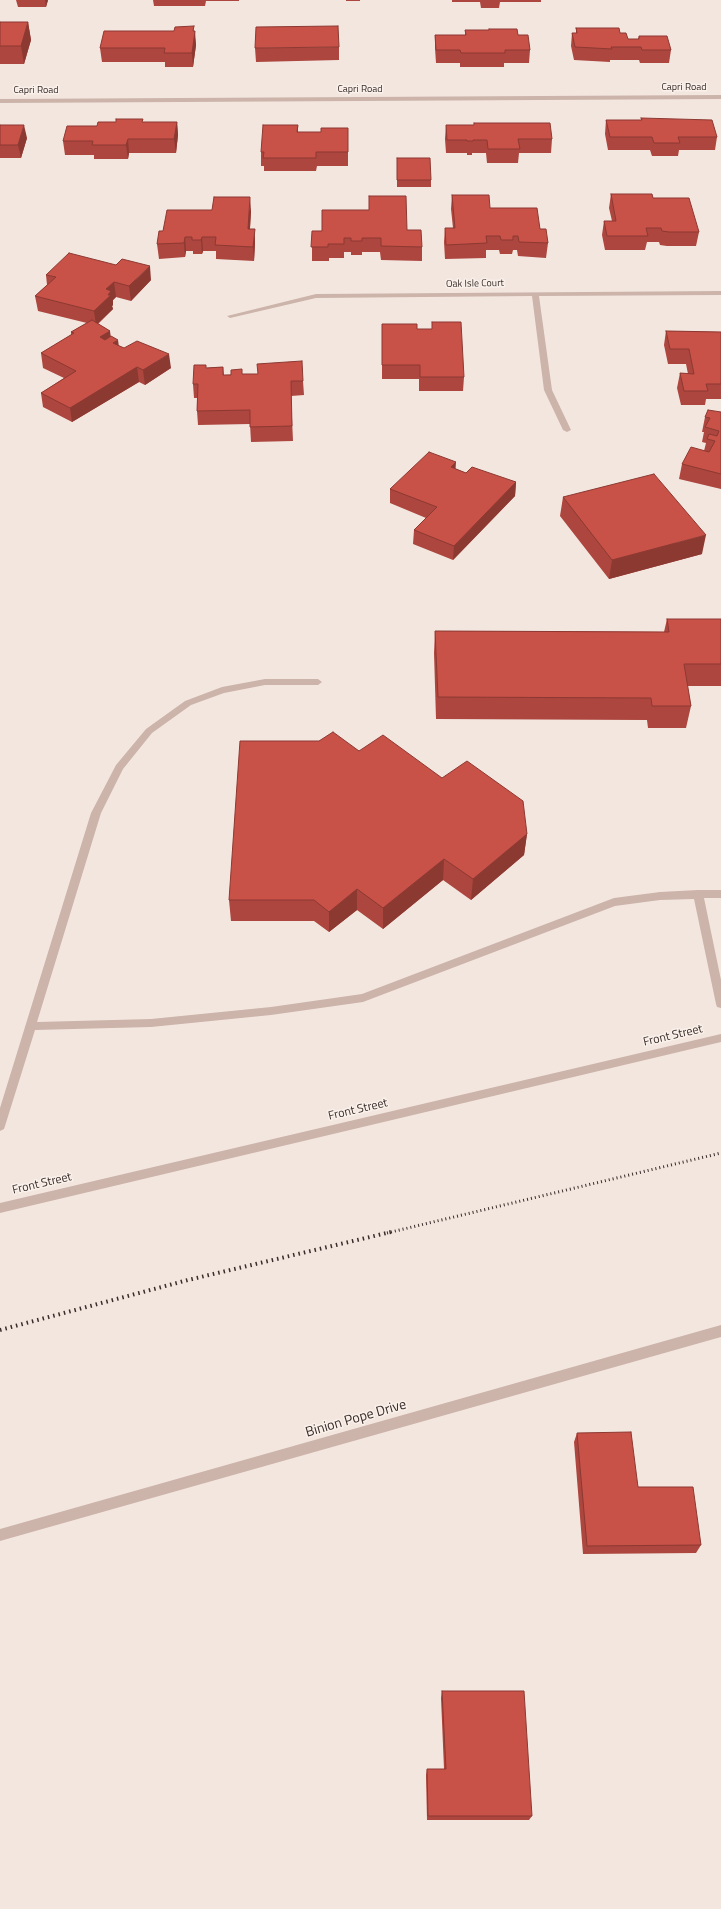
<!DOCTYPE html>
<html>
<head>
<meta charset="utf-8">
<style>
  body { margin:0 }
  canvas { display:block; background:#f3e6df }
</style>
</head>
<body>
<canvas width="721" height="1909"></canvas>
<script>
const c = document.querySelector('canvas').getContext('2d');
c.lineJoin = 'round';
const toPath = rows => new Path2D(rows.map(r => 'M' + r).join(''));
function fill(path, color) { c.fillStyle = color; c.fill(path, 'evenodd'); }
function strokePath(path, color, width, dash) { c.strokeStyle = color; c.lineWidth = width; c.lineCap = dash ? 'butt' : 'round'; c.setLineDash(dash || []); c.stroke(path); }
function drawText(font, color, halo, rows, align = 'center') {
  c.font = font + ' "Titillium Web",sans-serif'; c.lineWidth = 3; c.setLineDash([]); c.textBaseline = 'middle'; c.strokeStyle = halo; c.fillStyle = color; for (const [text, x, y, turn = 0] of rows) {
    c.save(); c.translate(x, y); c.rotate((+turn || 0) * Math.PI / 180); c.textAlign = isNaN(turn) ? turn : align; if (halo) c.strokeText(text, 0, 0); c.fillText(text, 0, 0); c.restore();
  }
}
fill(toPath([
  [265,679,318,679,322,682,318,685,265,685,224,693,191,705,152,733,123,769,101,813,37,1022,151,1019,271,1007,362,994,614,898,660,892,698,890,721,890,721,898,704,898,721,980,721,1008,717,1007,716,1004,694,899,660,900,615,906,363,1002,271,1015,151,1027,35,1030,5,1126,4,1129,0,1131,0,1108,91,813,116,765,146,729,185,701,222,687,265,679]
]), '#ccb4aa');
fill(toPath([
  [721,95,721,99,0,103,0,99,721,95],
  [721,291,721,295,539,296,552,390,571,430,567,432,563,430,544,390,532,296,316,298,230,318,227,316,316,294,721,291],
  [721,1325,721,1337,0,1541,0,1529,721,1325]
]), '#ccb4aa');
fill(toPath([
  [721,1034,721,1042,0,1213,0,1203,721,1034]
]), '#ccb4aa');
strokePath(toPath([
  [387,1233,721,1153]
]), '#392c2a', 3, [1, 3]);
strokePath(toPath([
  [0,1330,188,1280,391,1232]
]), '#392c2a', 4, [1.5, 4]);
fill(toPath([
  [16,0,48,0,46,7,18,7],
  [153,0,239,0,239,1,206,1,205,6,154,6],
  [346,0,360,0,360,1,346,1],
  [452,0,541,0,541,2,500,2,499,8,481,8,480,2,452,2],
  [0,22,28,22,31,40,24,64,0,64],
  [576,28,620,33,628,39,638,39,639,36,671,50,669,63,640,63,639,60,610,60,610,62,574,60,571,46,572,33,576,33],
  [465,30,518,35,530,50,529,63,504,63,504,67,460,67,460,63,436,63,435,48,435,35,465,35],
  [194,31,196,45,193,67,165,67,165,62,102,62,100,48],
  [339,47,339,60,256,62,255,48],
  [641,118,717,137,715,150,679,150,678,156,652,156,650,150,608,150,605,134,606,120,641,120],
  [143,122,177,122,178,135,176,153,129,153,128,159,94,159,94,155,65,155,63,141],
  [0,125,27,138,21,158,0,158],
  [298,125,298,132,321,132,348,128,348,166,317,166,316,171,264,171,264,166,261,166,261,152],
  [446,125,552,139,551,153,519,153,518,163,487,163,486,153,472,153,472,155,467,155,467,153,446,153,445,139],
  [397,158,431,180,431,187,397,187],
  [611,194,653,198,699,232,696,246,667,246,660,245,659,242,647,242,645,250,605,250,602,235,604,221,612,221,609,208],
  [452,195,490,208,540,229,548,243,546,258,518,256,517,250,513,250,512,254,500,254,499,250,486,250,486,258,445,259,444,242,445,228,453,228,451,209],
  [251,211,250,229,255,243,254,261,216,259,216,251,203,251,202,254,193,254,193,251,186,251,185,257,159,259,157,244,163,231],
  [407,230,422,247,422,261,381,260,380,252,362,252,362,255,351,255,351,252,344,252,344,258,329,258,329,261,312,261,312,231],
  [46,275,151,280,131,301,116,297,113,300,113,305,112,306,113,309,98,324,110,331,110,336,119,346,171,368,145,385,139,382,72,422,43,407,41,393,64,378,43,368,41,353,71,335,71,332,87,323,38,311,35,296,47,285],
  [382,324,417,329,464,377,463,391,419,391,419,379,382,379],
  [666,331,721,332,721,399,706,399,705,405,681,405,677,388,680,373,688,374,686,364,668,364,664,345],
  [223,367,224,375,242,374,303,381,304,395,291,396,293,441,251,442,250,424,198,425,197,411,197,398,194,398,193,384,206,368],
  [721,412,721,489,679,479,682,464,704,451,706,443,702,442,704,432,702,432,705,417],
  [456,469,466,473,516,482,515,496,453,560,413,544,414,530,426,518,390,503,390,489],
  [563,497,702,554,609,579,560,516],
  [667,619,721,619,721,686,687,686,691,706,686,728,648,728,647,720,436,719,434,653,435,631,664,632],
  [319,741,359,751,442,778,527,834,524,855,471,900,443,880,383,929,357,910,329,932,314,921,231,921,229,900],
  [577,1433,701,1545,696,1553,583,1554,574,1442],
  [442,1691,532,1816,529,1820,427,1820,426,1775,427,1769,444,1769,441,1698]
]), '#ac463e');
fill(toPath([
  [45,0,48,0,46,7],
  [28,22,31,40,24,64,21,46],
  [194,26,194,36,195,31,196,45,193,67,192,53],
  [177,122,178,135,176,153,174,139],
  [24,125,27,138,21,158,18,145],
  [128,139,129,153,128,159,126,145],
  [250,197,251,211,249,243,248,229],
  [255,229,255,243,254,261,253,247],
  [185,237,186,251,185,257,184,243],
  [202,237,203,251,202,254,201,240],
  [150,266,151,280,131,301,129,286],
  [114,282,116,297,113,300,113,305,112,306,113,309,96,325,94,311,106,289],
  [110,331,112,345,100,337],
  [118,340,120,354,113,343],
  [169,354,171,368,145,385,143,370],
  [137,367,139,382,72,422,70,408],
  [456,462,455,477,451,467],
  [516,482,515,496,453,560,454,546],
  [706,535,702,554,609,579,612,560],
  [527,834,524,855,471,900,473,879],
  [444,859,443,880,383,929,383,908],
  [357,889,357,910,329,932,329,912]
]), '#8c3932');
const building = toPath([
  [0,22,28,22,21,46,0,46,0,22],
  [194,26,193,31,195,31,192,53,164,53,165,48,100,48,104,31,174,31,175,27,194,26],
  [338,26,339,47,255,48,256,27,338,26],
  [576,28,619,28,620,33,626,33,628,39,639,39,639,36,667,36,671,50,642,50,641,47,611,47,612,49,575,47,572,33,577,33,576,28],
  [489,29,517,29,518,35,528,35,530,50,505,50,505,53,461,53,460,50,436,50,435,35,466,35,465,30,489,30,489,29],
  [641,118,712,120,717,137,678,137,680,143,654,143,652,137,610,137,606,120,642,120,641,118],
  [116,119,143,119,142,122,177,122,174,139,128,139,126,145,92,145,93,141,63,141,67,126,97,126,98,122,116,122,116,119],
  [474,123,550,123,552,139,518,139,520,149,488,149,487,140,473,140,473,141,467,141,467,140,447,140,446,125,474,125,474,123],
  [0,125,24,125,18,145,0,145,0,125],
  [263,125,298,125,297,132,321,132,321,128,348,128,348,152,316,152,316,158,263,158,264,152,261,152,263,125],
  [397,158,430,158,431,180,397,180,397,158],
  [611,194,652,194,653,198,689,198,699,232,669,232,662,231,661,228,646,228,648,236,607,236,604,221,616,221,611,194],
  [452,195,489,195,490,208,537,208,540,229,546,229,548,243,519,242,518,236,513,236,513,240,501,240,500,236,486,236,487,243,446,245,445,228,455,228,452,195],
  [369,196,406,196,407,230,421,230,422,247,381,246,381,238,362,238,362,241,351,241,351,238,344,238,344,244,328,244,328,247,311,247,312,231,322,231,322,210,369,210,369,196],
  [214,197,250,197,248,229,255,229,253,247,215,245,216,237,202,237,201,240,192,240,192,237,185,237,184,243,157,244,159,231,163,231,167,210,212,210,214,197],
  [69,253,116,265,122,259,150,266,129,286,114,282,106,289,111,291,108,295,111,295,94,311,35,296,56,277,46,275,69,253],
  [92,320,110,331,100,337,105,340,111,336,118,340,113,343,124,348,137,341,169,354,143,370,137,367,70,408,41,393,76,371,41,353,74,333,71,332,92,320],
  [432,322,461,322,464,377,420,377,420,365,382,365,382,324,417,324,417,329,432,329,432,322],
  [666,331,721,332,721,384,706,384,708,391,684,391,680,373,694,374,689,349,670,349,666,331],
  [302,361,303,381,291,381,292,426,250,427,250,410,197,411,198,384,193,384,194,365,206,365,206,368,223,367,223,375,231,375,231,370,242,369,242,374,258,374,257,364,302,361],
  [708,410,721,412,721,474,682,464,691,447,709,452,715,441,707,439,709,434,717,436,719,431,705,427,710,418,705,417,708,410],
  [429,452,456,462,451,467,466,473,472,467,516,482,454,546,414,530,437,507,390,489,429,452],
  [654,474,706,535,612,560,563,497,654,474],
  [667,619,721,619,721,664,684,664,691,706,652,706,651,698,438,697,435,631,669,632,667,619],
  [333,732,359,751,383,735,442,778,467,761,523,801,527,834,473,879,444,859,383,908,357,889,329,912,314,900,229,900,240,741,319,741,333,732],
  [631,1432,638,1487,693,1487,701,1545,587,1546,577,1433,631,1432],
  [442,1691,524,1691,532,1816,428,1816,427,1769,446,1769,442,1691]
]);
fill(building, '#c85148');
strokePath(building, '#8c3932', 1);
drawText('10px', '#392c2a', '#faf1eb', [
  ["Capri Road",684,88],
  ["Capri Road",360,90],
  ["Capri Road",36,91],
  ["Oak Isle Court",475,284,-1]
]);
drawText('12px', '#392c2a', '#faf1eb', [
  ["Front Street",673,1036,-13],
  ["Front Street",358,1110,-13],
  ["Front Street",42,1184,-13]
]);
drawText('14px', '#392c2a', '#faf1eb', [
  ["Binion Pope Drive",356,1419,-16]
]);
</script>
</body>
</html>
